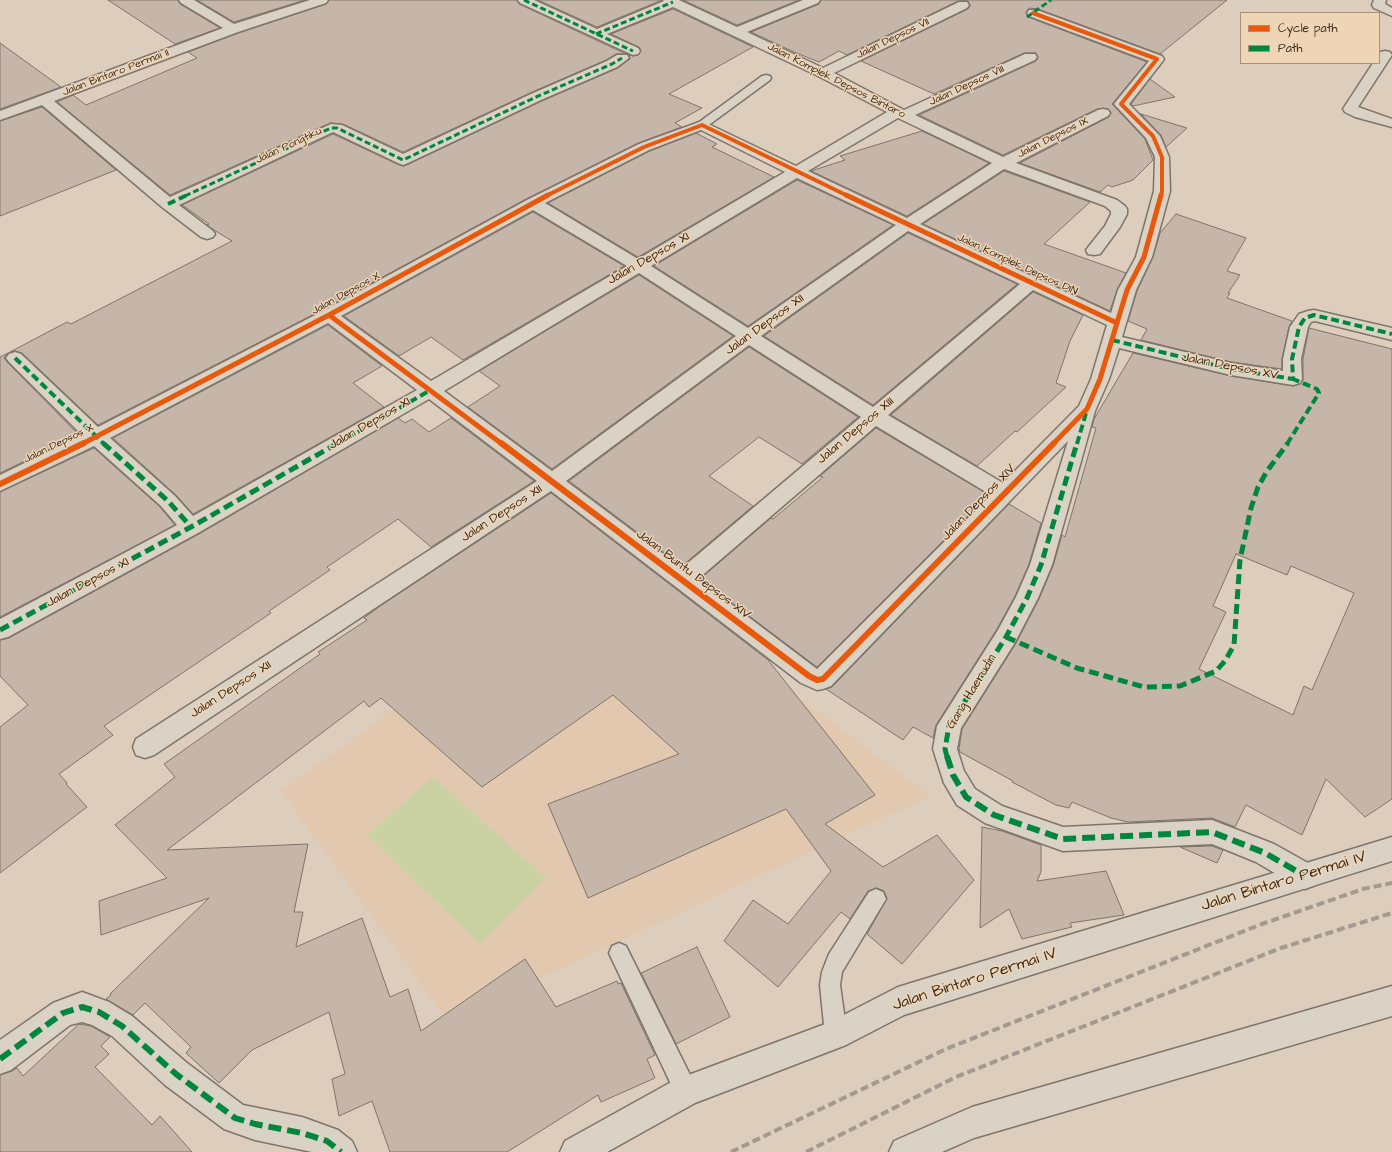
<!DOCTYPE html>
<html>
<head>
<meta charset="utf-8">
<style>
  body { margin:0 }
  #map { position:relative; width:1392px; height:1152px; overflow:hidden; background:#ddcdbc; font-family:"Architects Daughter",sans-serif }
  canvas { display:block }
  .legend { position:absolute; left:1240px; top:12px; width:140px; height:52px; box-sizing:border-box; background:#eed5b5; border:1px solid #a69179; margin:0; padding:5px 7px; list-style:none; font-size:12px; color:#3b2a1e }
  .legend li { display:flex; align-items:center; gap:8px; height:20px }
  .legend b { width:20px; border:1px solid #a69179 }
</style>
</head>
<body>
<div id="map">
<canvas width="1392" height="1152"></canvas>
<ul class="legend">
<li><b style="height:5px;background:#e8590c"></b>Cycle path</li>
<li><b style="height:5px;background:#00873e"></b>Path</li>
</ul>
</div>
<script>
const c = document.querySelector('canvas').getContext('2d');
c.lineJoin = 'round';
function fill(path, color) { c.fillStyle = color; c.fill(path, 'evenodd'); }
const toPath = rows => new Path2D(rows.map(r => 'M' + r).join(''));
function strokePath(path, color, width, dash) { c.strokeStyle = color; c.lineWidth = width; c.lineCap = dash ? 'butt' : 'round'; c.setLineDash(dash || []); c.stroke(path); }
function drawText(font, color, halo, rows, align = 'center') {
  c.font = font + ' "Architects Daughter",sans-serif'; c.lineWidth = 3; c.setLineDash([]); c.textBaseline = 'middle'; c.strokeStyle = halo; c.fillStyle = color; for (const [text, x, y, turn = 0] of rows) {
    c.save(); c.translate(x, y); c.rotate((+turn || 0) * Math.PI / 180); c.textAlign = isNaN(turn) ? turn : align; if (halo) c.strokeText(text, 0, 0); c.fillText(text, 0, 0); c.restore();
  }
}
fill(toPath([
  [607,555,930,796,448,1021,281,791]
]), '#e1c8af');
fill(toPath([
  [433,777,546,878,480,944,367,835]
]), '#cad2a3');
const building = toPath([
  [108,0,178,0,180,4,220,28,175,44,108,0],
  [197,0,305,0,234,22,197,0],
  [329,0,517,0,519,4,626,54,616,54,606,60,530,93,403,152,343,124,330,123,170,195,57,102,73,95,86,105,197,58,188,52,238,33,326,4,329,0],
  [538,0,662,0,597,27,538,0],
  [683,0,799,0,737,25,683,0],
  [821,0,1227,0,1160,54,1038,9,1029,8,1026,12,1028,17,1147,62,1112,104,1145,139,1153,160,1133,180,1112,187,1108,185,1100,192,1020,163,1109,117,1111,112,1108,109,1097,109,1003,155,919,115,1036,61,1038,58,1036,53,1024,53,934,94,861,61,968,9,970,6,968,1,958,1,847,55,839,51,819,62,794,52,751,32,819,4,821,0],
  [673,9,753,47,669,94,702,108,675,123,682,127,638,143,526,199,322,310,98,425,22,353,15,351,10,352,67,322,71,324,232,241,214,230,207,225,209,224,182,205,333,134,397,164,404,166,409,164,542,101,618,68,630,59,629,55,633,56,638,55,641,50,639,47,611,34,673,9],
  [0,43,61,87,0,109,0,43],
  [1150,79,1175,97,1133,106,1131,104,1150,79],
  [42,107,116,170,0,216,0,121,42,107],
  [1141,114,1187,128,1166,147,1161,135,1141,114],
  [922,131,989,163,907,216,811,171,845,160,840,156,922,131],
  [696,133,717,144,712,147,774,177,638,257,548,203,650,151,696,133],
  [1004,171,1090,202,1044,244,1126,273,1117,290,1110,311,923,224,1004,171],
  [797,180,893,225,748,326,654,266,797,180],
  [533,212,624,266,463,360,431,337,399,356,344,316,533,212],
  [1176,214,1246,238,1227,271,1240,275,1228,293,1230,293,1227,298,1292,321,1289,327,1282,359,1282,369,1231,362,1141,340,1147,329,1128,321,1137,291,1153,257,1160,233,1176,214],
  [908,233,1017,284,873,405,764,336,908,233],
  [639,275,733,336,552,469,468,407,500,386,479,371,639,275],
  [1033,292,1083,315,1070,341,1056,383,1066,387,1017,432,1015,431,977,466,891,415,1033,292],
  [328,325,382,366,353,383,384,407,193,514,176,495,113,438,328,325],
  [1309,328,1392,349,1392,799,1365,817,1326,779,1302,835,1246,805,1235,827,1212,818,1128,822,1111,818,1072,802,1069,808,1056,805,1012,782,1013,781,960,752,959,749,962,729,1015,645,1039,599,1053,566,1062,535,1065,537,1096,428,1092,427,1094,419,1133,353,1231,376,1293,386,1300,384,1303,380,1303,359,1309,328],
  [1236,554,1287,575,1291,566,1354,593,1312,690,1304,686,1293,715,1199,669,1226,612,1213,606,1236,554],
  [749,347,858,417,802,464,759,437,709,476,753,506,682,566,569,481,749,347],
  [8,353,4,358,8,363,79,435,0,473,0,357,8,353],
  [398,418,405,423,412,419,429,432,451,418,534,481,431,547,398,519,327,567,330,570,269,611,271,613,104,726,113,735,59,774,67,783,66,784,87,807,0,873,0,727,28,705,0,676,0,640,9,638,199,534,398,418],
  [876,428,989,495,817,667,700,579,771,518,773,519,823,477,820,476,876,428],
  [94,448,160,507,175,525,0,617,0,492,94,448],
  [551,493,768,660,875,795,825,824,883,867,937,835,974,880,902,964,867,934,887,898,884,891,877,888,868,891,850,919,841,912,778,987,724,941,753,900,788,924,831,871,786,809,588,898,548,804,679,754,613,695,482,787,381,698,369,707,364,701,167,850,308,844,294,912,303,912,296,947,362,918,390,997,408,989,421,1031,525,959,556,1007,617,981,618,984,621,983,655,1055,647,1059,655,1078,601,1102,598,1095,507,1152,390,1152,372,1101,339,1116,332,1079,345,1074,329,1012,252,1050,219,1083,186,1053,191,1047,145,1003,133,1015,106,999,111,995,110,994,209,898,101,935,99,901,167,878,115,825,175,777,164,764,320,654,318,652,367,620,364,618,380,606,551,493],
  [1009,504,1041,523,1029,564,1015,596,997,629,936,725,933,738,913,727,903,740,826,689,832,687,1009,504],
  [982,827,1002,831,1041,845,1041,872,1037,881,1106,871,1124,915,1070,923,1072,927,1022,939,1009,909,980,928,982,827],
  [1212,846,1223,850,1217,863,1180,847,1212,846],
  [697,947,730,1017,676,1044,641,973,697,947],
  [79,1024,91,1026,110,1037,101,1046,109,1054,95,1067,152,1125,160,1116,192,1152,0,1152,0,1075,12,1071,17,1068,23,1076,79,1024]
]);
fill(building, '#c6b6a9');
strokePath(building, '#7f746a', 1);
const lane = toPath([
  [766,75,770,76,771,78,770,80,706,127,698,127,697,125,698,123,762,76,766,75],
  [876,889,883,892,886,899,842,972,840,985,847,1035,844,1043,836,1046,828,1043,825,1035,820,985,822,972,829,954,869,892,876,889],
  [619,943,626,946,694,1083,697,1091,694,1099,686,1102,678,1099,609,953,612,946,619,943]
]);
const street = toPath([
  [179,0,194,0,234,24,310,0,328,0,326,3,238,32,54,101,170,197,331,124,342,125,403,154,531,94,607,61,617,55,627,55,629,58,617,67,541,100,408,163,403,165,398,163,333,132,179,205,213,231,215,234,213,237,207,239,201,237,162,207,42,105,0,120,0,111,223,28,181,3,179,0],
  [518,0,534,0,597,29,664,1,663,0,679,0,737,27,803,0,820,0,818,3,747,32,823,68,959,2,967,2,969,5,967,8,834,73,904,110,1025,54,1035,54,1037,57,1035,60,915,115,1003,157,1098,110,1103,109,1108,110,1110,113,1108,116,1016,163,1117,200,1125,206,1127,209,1127,214,1120,227,1100,254,1094,255,1088,254,1086,250,1105,226,1111,214,1111,211,1105,206,1004,169,920,224,1111,313,1118,290,1136,257,1154,191,1155,157,1146,138,1114,104,1149,61,1029,16,1027,13,1029,10,1037,10,1162,56,1164,59,1162,62,1129,104,1160,136,1169,157,1170,191,1152,257,1136,290,1122,337,1231,363,1283,371,1283,359,1290,327,1299,314,1308,311,1314,310,1392,328,1392,340,1315,321,1311,322,1308,327,1301,359,1302,379,1300,383,1293,385,1231,375,1119,348,1109,379,1095,411,1052,565,1038,598,1014,644,961,728,957,749,964,771,975,789,1002,806,1063,827,1212,820,1274,844,1315,867,1319,876,1315,885,1305,889,1295,885,1256,862,1212,844,1063,851,985,823,957,805,944,783,933,749,937,726,998,630,1016,597,1030,565,1068,441,831,686,823,689,817,690,801,683,551,491,154,755,145,758,136,755,133,747,136,739,537,481,429,399,198,533,8,637,0,639,0,619,177,525,161,506,94,446,0,491,0,475,82,435,9,362,6,358,9,354,15,352,21,354,98,427,323,311,527,200,639,144,702,121,796,166,887,112,818,76,673,7,607,34,638,48,640,51,638,54,633,55,520,3,518,0],
  [898,118,992,163,907,218,808,171,898,118],
  [701,130,785,172,638,259,545,203,649,150,701,130],
  [797,178,896,225,748,328,651,266,797,178],
  [533,210,627,266,431,381,341,316,533,210],
  [908,231,1020,284,873,407,761,336,908,231],
  [639,273,736,336,552,471,444,391,639,273],
  [1033,290,1107,325,1091,379,1079,406,1003,483,888,415,1033,290],
  [328,323,417,390,193,516,175,496,110,438,328,323],
  [749,345,861,417,682,568,566,481,749,345],
  [876,426,991,495,817,669,698,579,876,426],
  [1374,0,1386,0,1385,4,1392,8,1392,16,1374,8,1372,5,1374,0],
  [1385,51,1390,52,1392,55,1358,107,1392,119,1392,127,1355,117,1345,112,1343,109,1373,63,1379,63,1380,52,1385,51],
  [1392,986,1392,1016,974,1138,942,1152,889,1152,894,1141,972,1107,1392,986],
  [82,992,109,1002,132,1016,187,1063,243,1105,302,1117,338,1130,352,1141,357,1152,312,1152,255,1140,224,1129,165,1085,112,1036,92,1025,82,1022,70,1025,11,1070,0,1074,0,1040,53,1003,82,992]
]);
const secondary = toPath([
  [1392,837,1392,861,904,1015,846,1045,695,1103,607,1152,560,1152,565,1141,675,1080,828,1023,898,987,1392,837]
]);
strokePath(lane, '#7f746a', 3);
strokePath(street, '#7f746a', 3);
strokePath(secondary, '#7f746a', 3);
fill(lane, '#dbd2c6');
fill(street, '#dbd2c6');
fill(secondary, '#dbd2c6');
strokePath(toPath([
  [731,1152,946,1049,1262,924,1363,889,1392,883],
  [806,1152,956,1077,1281,948,1392,913]
]), '#a29990', 4, [8, 4]);
strokePath(toPath([
  [524,0,633,51],
  [1027,17,1051,0],
  [596,34,673,2],
  [185,196,331,128,337,128,403,160,536,97,612,64,622,58]
]), '#00873e', 3, [6, 3]);
strokePath(toPath([
  [168,204,187,195],
  [1112,340,1231,369,1293,379,1292,359,1299,327,1305,318,1314,315,1392,334],
  [15,358,104,444],
  [337,444,429,391],
  [1077,444,1086,413],
  [1287,444,1319,393,1317,389,1293,379]
]), '#00873e', 4, [8, 4]);
strokePath(toPath([
  [103,443,168,501,191,527],
  [0,630,191,527,338,443],
  [1006,637,1077,668,1144,687,1180,686,1216,671,1225,661,1234,645,1240,560,1251,508,1258,487,1267,471,1288,443],
  [947,757,945,749,949,726,1006,637,1027,598,1041,565,1077,443]
]), '#00873e', 5, [10, 5]);
strokePath(toPath([
  [947,756,953,775,966,797,994,815,1063,839,1212,832,1265,853,1305,876],
  [0,1059,63,1013,82,1007,99,1012,122,1026,176,1074,235,1118,255,1124,302,1133,327,1141,341,1152]
]), '#00873e', 6, [13, 6]);
strokePath(toPath([
  [1033,13,1157,59,1121,104,1153,136,1162,157,1162,191,1161,196],
  [546,196,644,147,702,125,848,196]
]), '#e8590c', 4);
strokePath(toPath([
  [846,195,1117,323],
  [329,315,502,444],
  [82,444,329,315,548,195],
  [1053,444,1087,409,1100,379,1127,290,1144,257,1161,195]
]), '#e8590c', 5);
strokePath(toPath([
  [501,443,809,676,817,680,823,679,1054,443],
  [0,484,84,443]
]), '#e8590c', 6);
drawText('11px', '#3b2a1e', '#eed5b5', [
  ["Jalan Depsos VII",893,39,-26],
  ["Jalan Bintaro Permai II",116,73,-21],
  ["Jalan Komplek Depsos Bintaro",836,81,27],
  ["Jalan Depsos VIII",967,86,-25],
  ["Jalan Depsos IX",1053,138,-27],
  ["Jalan Pongtiku",289,146,-25],
  ["Jalan Komplek Depsos DIN",1017,265,25],
  ["Jalan Depsos X",346,294,-29],
  ["Jalan Depsos X",59,444,-26]
]);
drawText('13px', '#3b2a1e', '#eed5b5', [
  ["Jalan Depsos XI",649,259,-30],
  ["Jalan Depsos XII",765,325,-36],
  ["Jalan Depsos XV",1230,367,11],
  ["Jalan Depsos XI",370,424,-30],
  ["Jalan Depsos XIII",856,431,-40],
  ["Jalan Depsos XIV",979,503,-46],
  ["Jalan Depsos XII",502,514,-33],
  ["Jalan Buntu Depsos XIV",693,575,37],
  ["Jalan Depsos XI",88,583,-28],
  ["Jalan Depsos XII",231,690,-33],
  ["Gang Haerudin",972,692,-59]
]);
drawText('16px', '#3b2a1e', '#eed5b5', [
  ["Jalan Bintaro Permai IV",1284,882,-17],
  ["Jalan Bintaro Permai IV",975,980,-18]
]);
</script>
</body>
</html>
